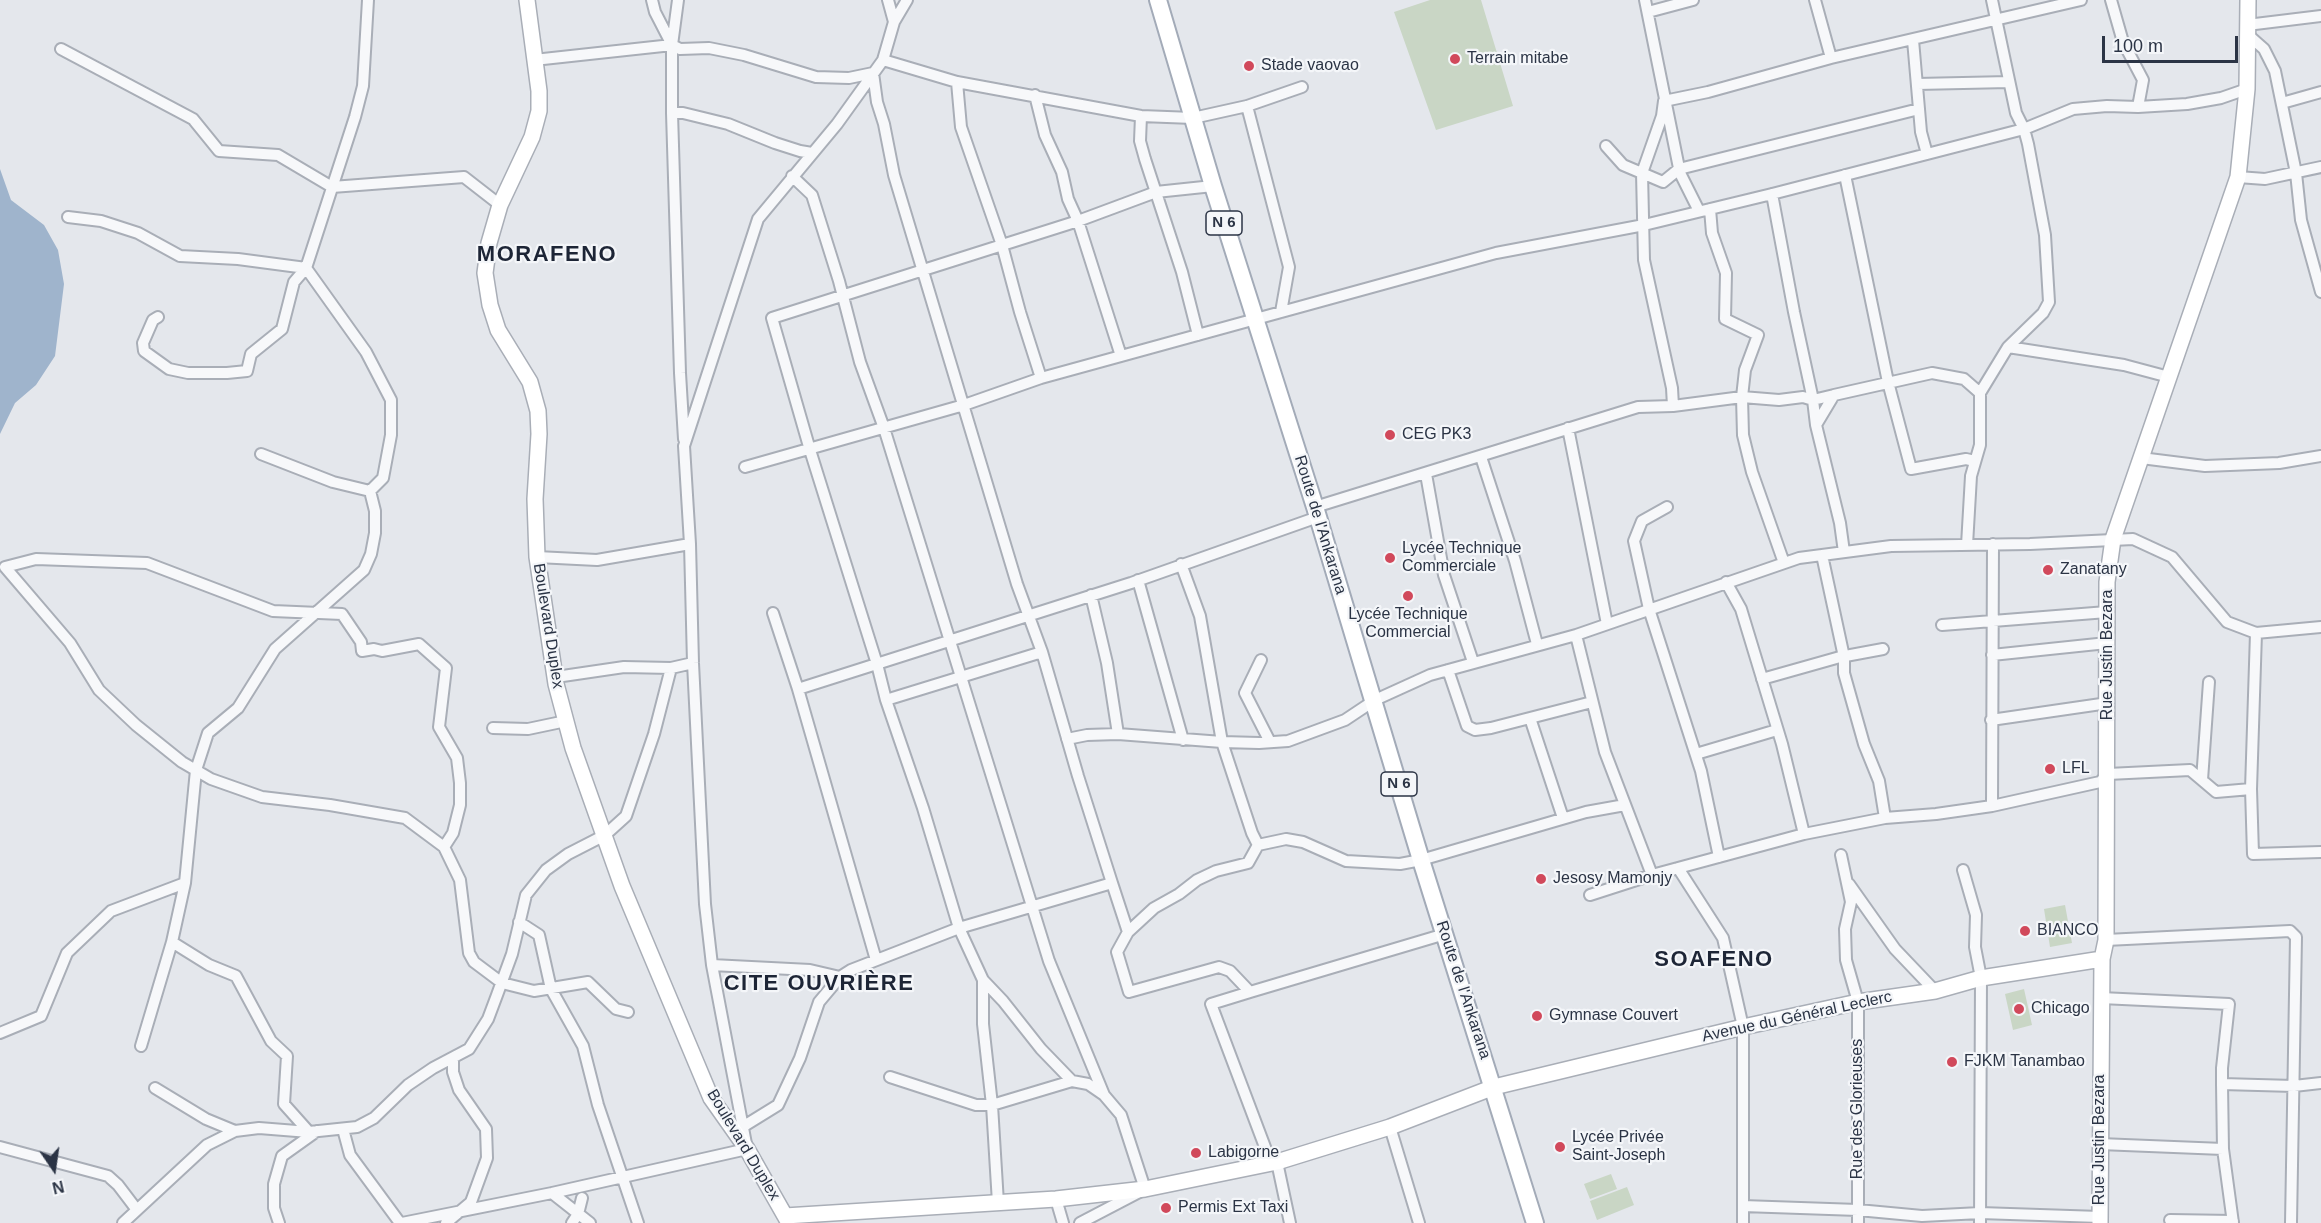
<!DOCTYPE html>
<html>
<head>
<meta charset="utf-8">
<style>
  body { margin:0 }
  #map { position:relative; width:2321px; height:1223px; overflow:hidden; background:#e4e7ec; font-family:Helvetica,sans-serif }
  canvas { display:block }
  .north { position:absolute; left:24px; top:1139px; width:60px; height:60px; -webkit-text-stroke:4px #f4f6f9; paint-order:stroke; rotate:167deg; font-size:16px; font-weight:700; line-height:24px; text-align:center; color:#2b3445 }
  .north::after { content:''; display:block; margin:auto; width:21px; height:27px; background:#2b3445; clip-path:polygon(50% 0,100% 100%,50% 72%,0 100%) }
  .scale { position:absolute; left:2102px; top:36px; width:136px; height:27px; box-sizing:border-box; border:3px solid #2b3445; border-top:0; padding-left:8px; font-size:18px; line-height:21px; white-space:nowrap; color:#2b3445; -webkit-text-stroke:4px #f4f6f9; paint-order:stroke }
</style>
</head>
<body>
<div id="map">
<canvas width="2321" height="1223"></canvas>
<div class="north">N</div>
<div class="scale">100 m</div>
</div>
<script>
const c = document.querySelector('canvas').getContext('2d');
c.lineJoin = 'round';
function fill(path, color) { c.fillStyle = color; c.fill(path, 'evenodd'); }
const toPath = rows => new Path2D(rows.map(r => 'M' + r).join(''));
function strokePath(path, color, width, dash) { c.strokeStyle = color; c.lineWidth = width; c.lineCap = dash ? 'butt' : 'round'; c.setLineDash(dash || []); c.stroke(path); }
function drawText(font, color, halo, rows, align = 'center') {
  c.font = font + ' Helvetica,sans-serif'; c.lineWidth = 4.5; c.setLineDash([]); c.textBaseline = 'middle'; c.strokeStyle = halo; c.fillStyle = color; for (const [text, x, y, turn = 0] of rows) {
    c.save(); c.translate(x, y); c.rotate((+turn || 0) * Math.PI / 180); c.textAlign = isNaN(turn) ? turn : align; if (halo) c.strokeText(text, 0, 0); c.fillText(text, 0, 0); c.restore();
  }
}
fill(toPath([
  [1430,0,1481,0,1513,106,1436,130,1394,12],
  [2065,905,2072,943,2050,947,2044,909],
  [2024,989,2032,1025,2013,1030,2005,994],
  [1611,1174,1617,1189,1590,1199,1584,1184],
  [1627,1187,1634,1205,1597,1220,1590,1201]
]), '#c9d6c5');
fill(toPath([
  [0,169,11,200,44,225,58,250,64,284,55,356,36,385,15,403,0,434]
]), '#9fb4cc');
const street = toPath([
  [652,0,655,12,672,45],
  [678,0,672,45,672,113,680,373,684,439],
  [888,0,894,22],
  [1645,0,1680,173,1699,211],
  [1815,0,1831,58],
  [2111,0,2123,42,2143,80,2138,107],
  [1648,12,1693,0],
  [2247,25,2321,16],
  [2247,34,2264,49,2275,71,2296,173,2301,220,2321,292],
  [1913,40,1921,132,1927,154],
  [61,49,193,119,219,151,278,155,332,187,464,177,500,205],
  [534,60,672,45,680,49,709,48,744,55,816,77,849,78,873,73,877,102,884,124,894,175,1017,584,1042,652,1078,776,1112,883,959,928,851,970,840,977,819,1002,800,1058,778,1105,744,1126],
  [883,60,957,82,1141,116,1193,118,1247,106,1302,87],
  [957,82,961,127,1002,245,1020,312,1041,378],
  [1917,84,2009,82],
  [1035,95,1045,135,1062,172,1068,199,1078,221,1121,356],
  [2282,103,2321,92],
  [1247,106,1289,267,1281,312],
  [672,113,683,113,728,124,775,143,800,151,812,153],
  [1141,116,1140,141,1145,159,1182,272,1198,335],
  [1606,146,1623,165,1663,182,1679,169,1919,109],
  [1845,175,1888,382,1911,469,1966,459,1975,461],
  [792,176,812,195,839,281,860,362,884,428,1049,961,1104,1095,1121,1115,1145,1189,1080,1223],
  [2238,177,2265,179,2321,167],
  [1772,194,1794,312,1813,400,1816,425],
  [1710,209,1712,233,1726,273,1725,319,1758,335,1745,370,1742,397,1743,435,1752,472,1784,563],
  [68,217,101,221,138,233,180,256,238,259,306,268],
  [158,317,153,320,143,343,144,351,169,369,188,373,227,373,247,371,251,354,282,329,294,282,306,268],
  [2008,347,2124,365,2169,377],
  [1980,393,2008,347,2043,313,2049,302,2045,235,2028,144,2024,129,2016,113,1992,0],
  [1673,406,1742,397,1779,400,1803,397,1813,400,1834,395],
  [1568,428,1607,624],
  [261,454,333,482,370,491],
  [1481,457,1515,561,1537,644],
  [2141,458,2205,466,2279,463,2321,456],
  [745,467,964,405,1041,378,1496,253,1644,225,1772,194,2024,129,2073,109,2107,106,2138,107,2187,104,2221,98,2247,89],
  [1426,474,1444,575,1473,662],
  [1315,507,1638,407,1673,406,1672,388,1644,260,1642,173,1662,116,1664,101,1708,92,1831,58,2081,0],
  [1667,507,1642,521,1634,541,1649,609,1701,771,1719,857],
  [1844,552,1840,523,1816,425,1834,395,1932,373,1964,379,1980,393,1980,445,1971,476,1967,545],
  [1822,555,1844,657,1844,673,1864,744,1879,781,1885,818],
  [537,557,597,560,690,544],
  [1138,580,1183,740],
  [1726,582,1741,609,1782,744,1804,834],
  [1091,595,1107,663,1118,734],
  [773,613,798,689,1131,583,1318,517],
  [1942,625,2107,612],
  [1576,635,1605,752,1652,875],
  [1992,655,2107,643],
  [1261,660,1245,693,1270,742],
  [1448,670,1467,726,1475,730,1491,728,1592,702],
  [556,677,624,667,671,668,693,663],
  [1762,679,1840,657,1883,649],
  [798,689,876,960],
  [886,700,1042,652],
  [1530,718,1563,818],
  [1991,720,2108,703],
  [493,728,528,729,566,721],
  [1067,739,1087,735,1118,734,1222,742,1259,743,1288,741,1345,720,1375,700,1430,675,1576,635,1799,558,1891,546,2030,544,2133,539,2172,557,2227,622,2256,633,2321,627],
  [1696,754,1777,730],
  [2202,780,2209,682],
  [2251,789,2253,854,2321,852],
  [1992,806,1993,544],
  [1258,845,1286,839,1303,842,1346,861,1400,864,1421,860,1586,812,1625,805],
  [444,847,453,833,460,805,460,783,457,758,439,727,446,668,419,644,382,651,374,649,362,651,361,642,342,614,273,611,147,563,36,559,5,567,70,643,99,690,136,725,182,762,211,779,262,797,330,805,405,818,444,847,460,880,469,953,474,962,502,983,534,991,588,982,616,1009,628,1012],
  [1841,855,1851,902,1845,929,1846,960,1858,1002,1858,1223],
  [1678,868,1723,938,1743,1027,1743,1223],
  [1963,870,1976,915,1975,947,1981,978,1980,1223],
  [1112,883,1128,932,1117,952,1129,992,1219,967,1230,971,1250,992,1445,934],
  [1849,884,1895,949,1935,991],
  [1590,895,1652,875,1804,834,1885,818,1936,814,1992,806,2100,782,2108,774,2190,770,2216,792,2251,789,2256,633],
  [519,922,539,935,551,989,583,1046,598,1105,638,1223],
  [1128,932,1154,908,1179,894,1197,880,1216,871,1248,863,1258,845,1252,833,1222,742,1200,616,1181,564],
  [2106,940,2290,931,2296,937,2291,1223],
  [172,942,209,965,236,976,271,1041,287,1056,284,1104,309,1132],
  [712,965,810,970,840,977],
  [983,980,983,1024,992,1105,998,1203],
  [1250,992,1211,1004,1271,1163],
  [2101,998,2229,1004,2222,1068,2222,1084,2223,1149,2233,1223],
  [0,1033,41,1016,67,953,111,911,185,883],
  [141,1046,172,942,185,883,196,770,208,733,238,708,275,649,364,570,371,554,375,533,375,511,370,491,383,478,391,435,391,400,366,352,306,268,355,117,363,86,368,0],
  [890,1077,976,1105,992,1105,1072,1081],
  [2222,1084,2294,1086,2321,1083],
  [155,1088,206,1119,235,1131],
  [1104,1095,1088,1084,1072,1081,1041,1049,1003,1001,983,980,959,928,923,808,886,700,877,664,810,450,772,318,1078,221,1156,192,1213,186],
  [1390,1127,1419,1223],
  [343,1129,350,1155,400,1223],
  [2100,1144,2223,1149],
  [0,1147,108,1176,118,1185,137,1210],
  [1277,1162,1290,1223],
  [552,1193,590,1223],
  [1056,1199,1063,1223],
  [1743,1206,1858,1210,1922,1216,1980,1213,2100,1217],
  [2170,1220,2233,1221],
  [123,1223,207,1145,235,1131,259,1128,309,1132,357,1127,374,1118,408,1085,433,1068,469,1049,488,1019,497,995,512,954,526,895,546,870,568,854,605,835,626,816,654,734,671,668],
  [279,1223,274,1208,274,1184,282,1156,317,1131],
  [402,1223,552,1193,747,1149,712,965,705,904,693,663,690,544,684,446,758,219,837,124,883,60,894,22,907,0],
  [446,1223,471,1202,487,1158,486,1129,459,1090,453,1072,453,1058],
  [572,1223,578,1214,582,1198]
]);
const secondary = toPath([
  [527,0,539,91,539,111,532,137,500,205,489,243,485,273,490,305,498,330,530,382,538,411,539,434,535,499,537,557,556,684,573,748,622,886,711,1098,747,1149,789,1223],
  [785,1216,1056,1199,1145,1189,1277,1162,1390,1127,1494,1087,1743,1027,1858,1002,1935,991,1981,978,2102,959],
  [2100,1223,2102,959,2106,940,2107,582,2113,539,2238,177,2247,89,2248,0]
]);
const primary = toPath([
  [1158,0,1213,186,1315,507,1421,860,1535,1223]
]);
strokePath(street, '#a9aeb7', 14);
strokePath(secondary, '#a9aeb7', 18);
strokePath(primary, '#a3abb8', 20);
strokePath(street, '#f7f8fa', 10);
strokePath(secondary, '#fff', 15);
strokePath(primary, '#fff', 16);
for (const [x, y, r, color] of [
  [1455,59,6,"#d1495b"],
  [1249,66,6,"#d1495b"],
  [1390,435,6,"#d1495b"],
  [1390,558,6,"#d1495b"],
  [2048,570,6,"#d1495b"],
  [1408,596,6,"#d1495b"],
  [2050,769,6,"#d1495b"],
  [1541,879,6,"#d1495b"],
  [2025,931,6,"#d1495b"],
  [2019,1009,6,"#d1495b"],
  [1537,1016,6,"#d1495b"],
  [1952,1062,6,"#d1495b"],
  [1560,1147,6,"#d1495b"],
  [1196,1153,6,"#d1495b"],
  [1166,1208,6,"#d1495b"]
]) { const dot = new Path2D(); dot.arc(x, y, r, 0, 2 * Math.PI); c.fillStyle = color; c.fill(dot); strokePath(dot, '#f4f6f9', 2); }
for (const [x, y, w] of [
  [1224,223,36],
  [1399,784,36]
]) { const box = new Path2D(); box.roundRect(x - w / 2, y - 12, w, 24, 4.5); c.fillStyle = '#f4f6f9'; c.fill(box); strokePath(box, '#2b3445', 1.5); }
drawText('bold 15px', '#2b3445', null, [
  ["N 6",1224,223],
  ["N 6",1399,784]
]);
drawText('16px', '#2b3445', '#f4f6f9', [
  ["Terrain mitabe",1467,59],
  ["Stade vaovao",1261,66],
  ["CEG PK3",1402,435],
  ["Lycée Technique",1402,549],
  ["Commerciale",1402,567],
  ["Zanatany",2060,570],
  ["Lycée Technique",1408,615,"center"],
  ["Commercial",1408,633,"center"],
  ["LFL",2062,769],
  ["Jesosy Mamonjy",1553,879],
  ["BIANCO",2037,931],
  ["Chicago",2031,1009],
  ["Gymnase Couvert",1549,1016],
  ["FJKM Tanambao",1964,1062],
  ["Lycée Privée",1572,1138],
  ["Saint-Joseph",1572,1156],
  ["Labigorne",1208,1153],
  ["Permis Ext Taxi",1178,1208]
], 'left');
drawText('16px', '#2b3445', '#f4f6f9', [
  ["Route de l'Ankarana",1320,525,73],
  ["Boulevard Duplex",548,626,81],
  ["Rue Justin Bezara",2108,655,-90],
  ["Route de l'Ankarana",1463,990,72],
  ["Avenue du Général Leclerc",1797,1017,-12],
  ["Rue des Glorieuses",1858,1109,-90],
  ["Rue Justin Bezara",2100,1140,-90],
  ["Boulevard Duplex",743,1145,59]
]);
c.letterSpacing = '1.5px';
drawText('bold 22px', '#1d2536', '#f4f6f9', [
  ["MORAFENO",547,255],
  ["SOAFENO",1714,960],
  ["CITE OUVRIÈRE",819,984]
]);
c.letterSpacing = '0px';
</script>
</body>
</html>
